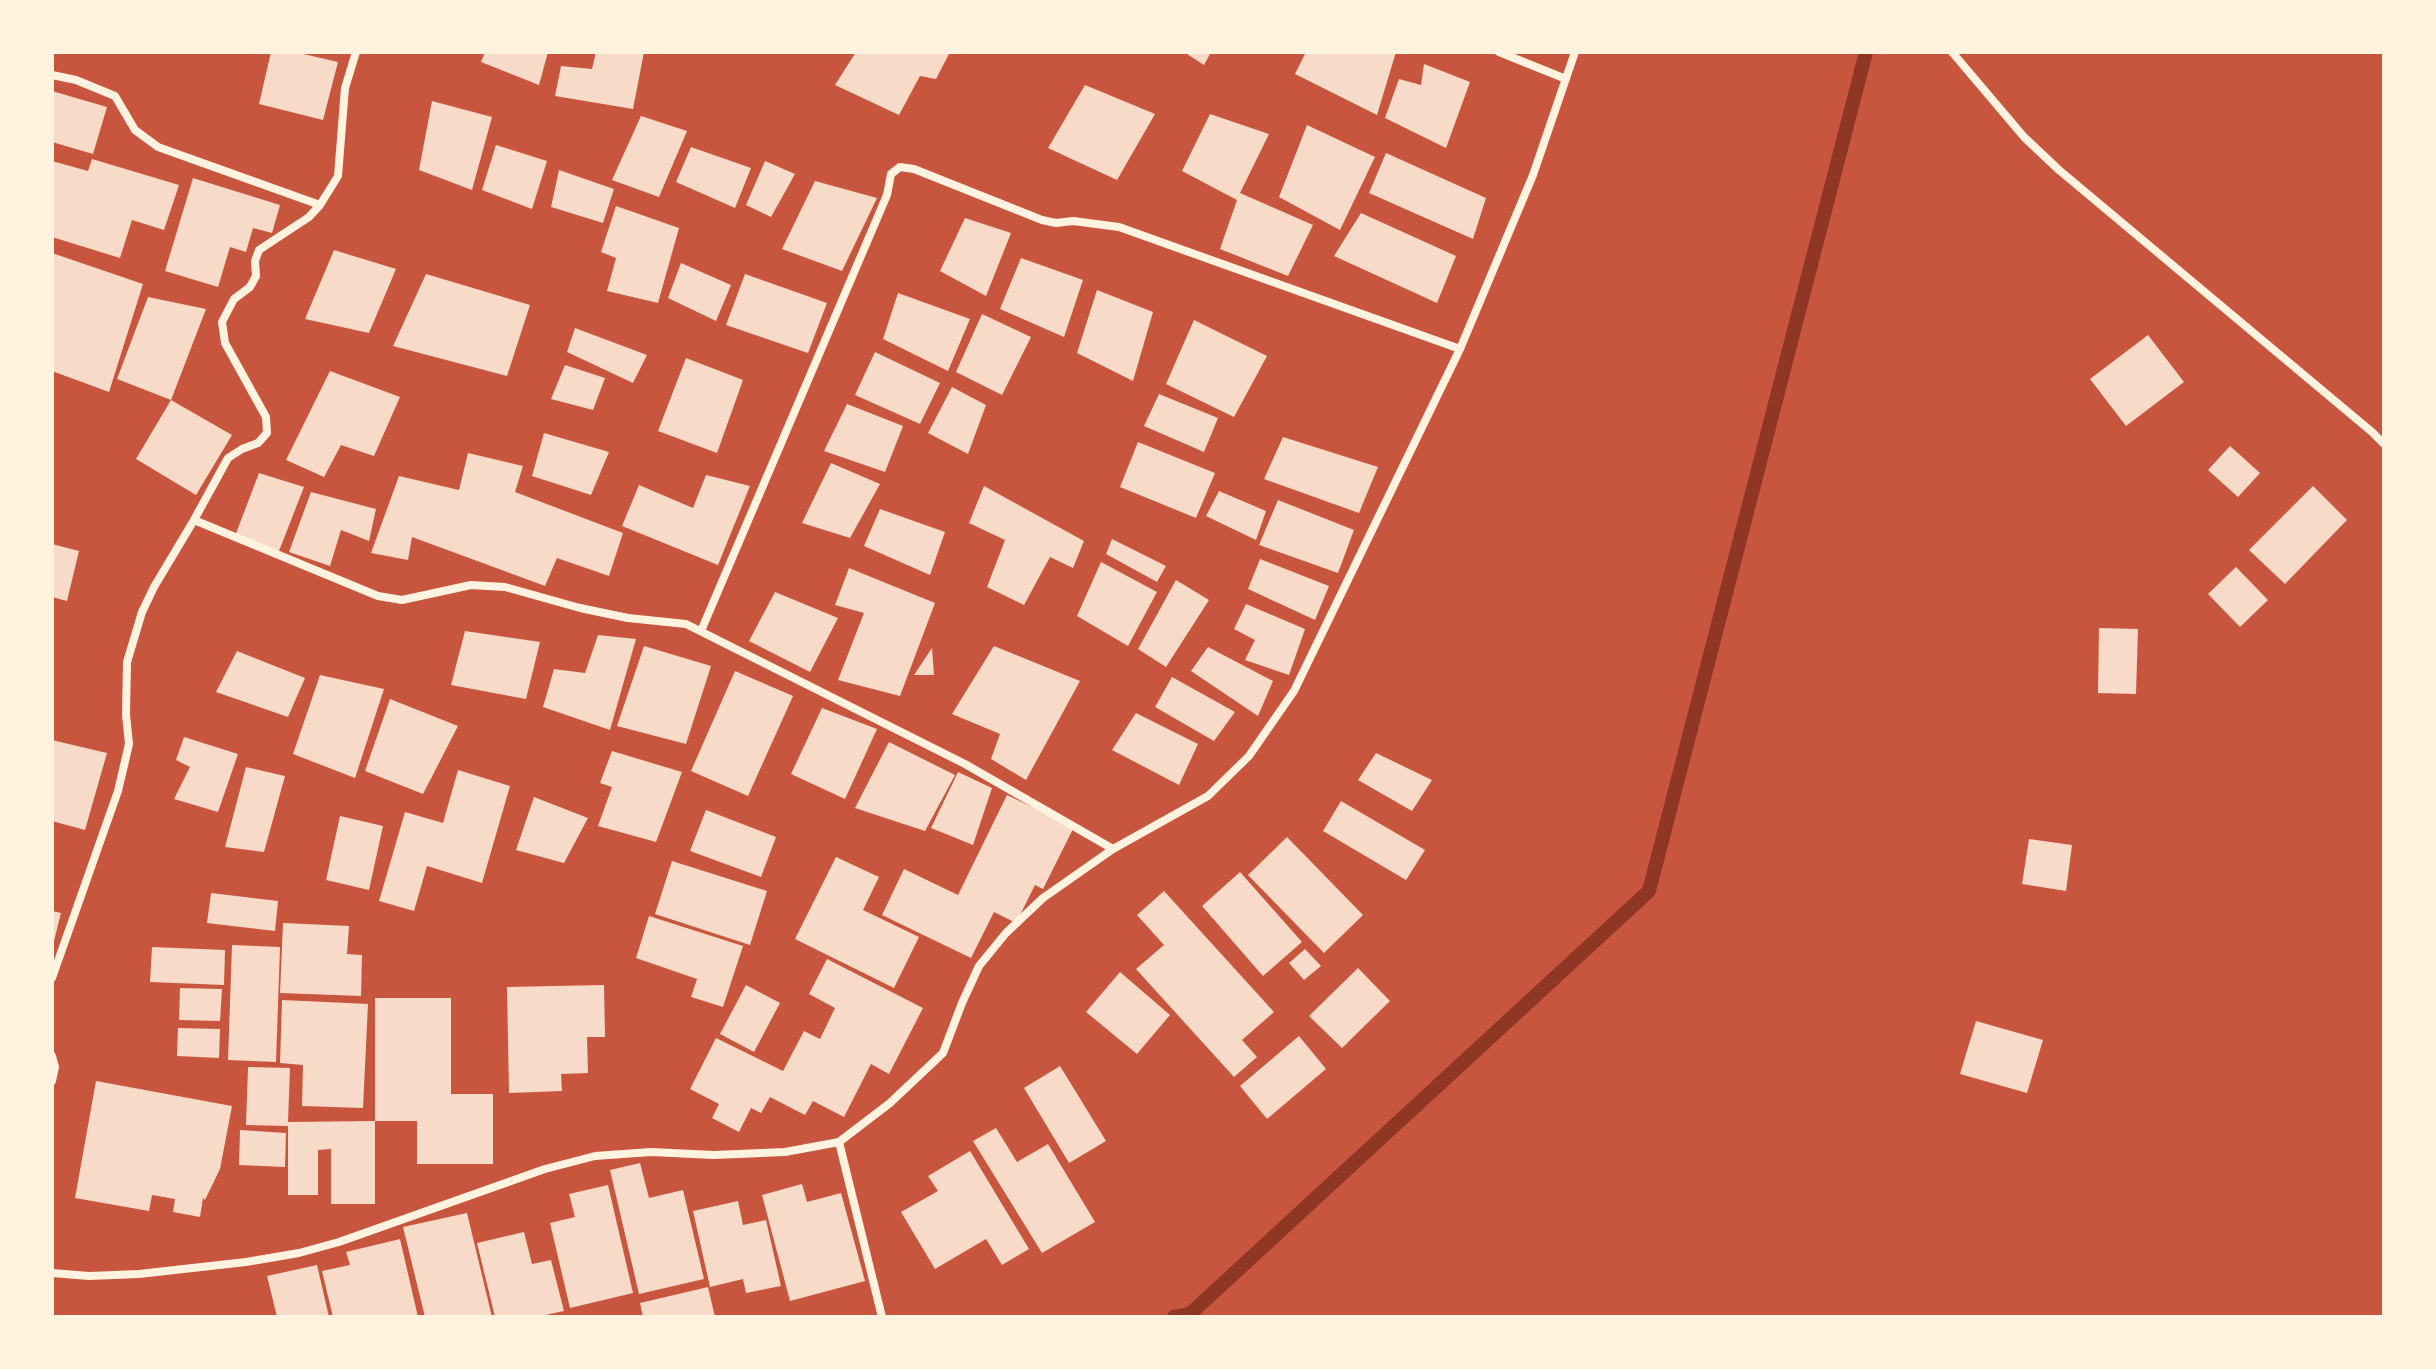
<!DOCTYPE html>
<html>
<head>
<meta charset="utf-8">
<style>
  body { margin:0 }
  #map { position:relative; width:2436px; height:1369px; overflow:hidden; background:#c8553d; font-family:"Space Grotesk",sans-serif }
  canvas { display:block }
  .frame { position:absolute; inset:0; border:54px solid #fff3e0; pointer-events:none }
</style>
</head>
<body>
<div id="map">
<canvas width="2436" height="1369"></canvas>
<div class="frame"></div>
</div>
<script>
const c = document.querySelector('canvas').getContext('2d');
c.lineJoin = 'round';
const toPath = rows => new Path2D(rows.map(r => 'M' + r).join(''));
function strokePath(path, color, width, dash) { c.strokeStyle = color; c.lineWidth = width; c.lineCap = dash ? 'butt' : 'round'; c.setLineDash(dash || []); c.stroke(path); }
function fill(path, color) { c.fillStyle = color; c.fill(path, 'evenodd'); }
strokePath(toPath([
  [1174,1317,1190,1314,1649,891,1866,52]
]), '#8f3625', 14);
fill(toPath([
  [271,52,295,52,338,62,323,120,259,104],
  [485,52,548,52,539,85,481,62],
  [596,52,644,52,633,109,555,96,561,66,592,69],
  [856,52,950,52,936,79,920,76,899,115,835,85],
  [1184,52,1211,52,1204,65],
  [1306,52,1396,52,1377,115,1295,74],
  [1424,64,1470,82,1446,148,1385,118,1399,79,1421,85],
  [1085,85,1155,114,1117,180,1048,148],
  [52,91,107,107,93,154,52,142],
  [432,101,492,117,472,190,419,170],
  [1210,114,1269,134,1240,193,1313,225,1288,276,1220,249,1237,200,1182,171],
  [641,116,687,131,659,197,612,180],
  [1307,125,1375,157,1340,230,1279,197],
  [496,145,547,161,532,209,482,190],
  [691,147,751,168,735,208,676,182],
  [1386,153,1486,198,1473,239,1369,193],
  [92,159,179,185,164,230,132,220,120,258,52,237,52,161,88,171],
  [765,161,795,174,771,217,746,205],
  [559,170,614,189,603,223,551,207],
  [193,178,280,205,272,233,253,228,246,252,230,247,218,287,165,271],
  [815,181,877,198,842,271,782,249],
  [616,206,679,228,658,303,607,291,616,258,601,252],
  [1361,213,1456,256,1437,303,1334,256],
  [965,218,1011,233,986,296,940,271],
  [334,250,396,269,369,333,305,319],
  [52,253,143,284,109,392,52,371],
  [1021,258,1083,280,1064,337,1000,309],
  [681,263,731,285,716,321,668,298],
  [426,274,530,305,507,376,393,346],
  [745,274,827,303,808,353,726,325],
  [1097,290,1153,312,1133,381,1077,353],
  [898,293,970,319,948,371,883,339],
  [148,297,206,309,171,400,232,435,196,495,136,459,171,400,117,379],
  [982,314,1031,337,1002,395,956,372],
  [1194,320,1267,356,1234,417,1166,384],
  [575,328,647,355,633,383,567,352],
  [2148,335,2184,382,2126,426,2090,379],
  [875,352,940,383,920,424,855,395],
  [686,358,743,380,717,453,658,431],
  [565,365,605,378,593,410,551,399],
  [330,371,400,397,374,456,341,445,324,477,286,460],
  [952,387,986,405,968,454,928,433],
  [1159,394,1218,418,1204,452,1144,426],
  [847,404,903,426,885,472,824,451],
  [544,433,609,452,591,495,532,476],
  [1283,437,1378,467,1359,513,1264,479],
  [1138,442,1215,473,1196,518,1120,487],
  [2230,446,2260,473,2238,497,2208,470],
  [468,453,523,466,515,492,623,533,609,576,557,558,545,586,412,537,408,560,371,553,399,476,459,490],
  [831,463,880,484,850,538,802,523],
  [259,473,304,487,279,551,235,536],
  [706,475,750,486,718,565,622,526,639,485,693,508],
  [984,486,1084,541,1073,568,1050,557,1024,605,987,587,1005,540,969,523],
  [2313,486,2347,520,2285,584,2249,550],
  [1219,491,1266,511,1256,540,1206,516],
  [311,492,376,509,369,541,341,530,330,566,289,552],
  [1278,500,1354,530,1338,573,1259,545],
  [880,509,945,532,930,575,864,546],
  [1112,539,1166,566,1157,582,1106,554],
  [52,544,79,551,67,601,52,597],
  [1260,559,1329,586,1315,620,1248,589],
  [1101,562,1157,592,1128,646,1077,616],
  [2236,567,2268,600,2240,627,2208,594],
  [849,568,935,603,900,696,838,680,864,613,835,605],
  [1176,580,1209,600,1166,667,1138,649],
  [775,592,838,618,810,672,749,641],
  [1246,604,1305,629,1289,675,1245,660,1255,640,1234,629],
  [2099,628,2138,629,2136,694,2098,693],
  [465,631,540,642,526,699,451,685],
  [598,635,636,639,610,730,543,707,554,669,585,673],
  [644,646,711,666,686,744,617,726],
  [994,646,1080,681,1026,780,991,759,1000,734,952,714],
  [1208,647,1273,681,1258,716,1191,671],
  [932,648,934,675,914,675],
  [237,651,305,678,288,717,216,692],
  [735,671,793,696,748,796,691,771],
  [320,675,384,689,355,778,293,754],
  [1172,677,1235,712,1214,741,1155,707],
  [390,699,458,726,423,794,365,771],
  [822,708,877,729,845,799,791,774],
  [1136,713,1198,744,1179,785,1112,750],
  [184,737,238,754,218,812,174,799,190,767,176,760],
  [52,740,107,753,85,830,52,821],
  [889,742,955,775,925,831,855,808],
  [612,751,682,772,656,842,598,826,612,787,600,783],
  [1376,753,1432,780,1412,811,1358,780],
  [246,767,285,776,264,852,225,847],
  [458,770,510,786,482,883,427,866,414,911,379,901,405,812,443,823],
  [958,772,992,788,973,845,931,828],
  [1007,795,1074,827,1043,889,1035,885,1016,923,994,912,971,958,882,915,904,869,958,895],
  [534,797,588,818,564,863,516,850],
  [1341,801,1425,850,1406,880,1323,831],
  [706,810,776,837,761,877,690,851],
  [340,816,383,826,369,890,326,880],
  [1287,837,1363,915,1324,953,1248,875],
  [2029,839,2072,845,2066,891,2022,884],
  [836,857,879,877,863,910,919,937,894,988,795,939],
  [672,861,767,891,750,945,655,914],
  [1240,872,1302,942,1263,976,1202,906],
  [1164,891,1274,1012,1242,1040,1257,1057,1234,1077,1136,969,1164,945,1137,915],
  [211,893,278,901,275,931,207,923],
  [52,911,61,913,53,945,52,945],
  [649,916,743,946,723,1007,691,997,697,979,636,958],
  [283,923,349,926,347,954,362,955,361,996,280,993],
  [232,945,280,947,276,1062,228,1060],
  [152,947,225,950,224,985,150,982],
  [1305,949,1321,966,1304,980,1289,963],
  [827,959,923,1008,889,1074,871,1064,844,1117,813,1101,805,1115,770,1097,761,1113,751,1108,739,1132,712,1118,719,1104,690,1089,716,1038,783,1071,804,1031,820,1039,835,1008,809,994],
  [1358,968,1390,1001,1342,1048,1309,1016],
  [1120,972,1170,1015,1137,1054,1086,1012],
  [604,985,605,1037,587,1037,588,1073,561,1074,562,1091,509,1093,507,987],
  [746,985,780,1003,754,1052,720,1034],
  [180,988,222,989,220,1021,179,1020],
  [375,998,451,998,451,1094,493,1094,493,1164,417,1164,417,1121,375,1121],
  [282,1000,368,1004,363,1108,302,1106,303,1065,280,1063],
  [1976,1021,2043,1040,2027,1093,1960,1074],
  [178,1028,220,1029,219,1058,177,1056],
  [1299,1036,1326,1069,1267,1119,1240,1086],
  [1060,1066,1106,1141,1069,1163,1024,1088],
  [248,1067,290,1068,288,1122,375,1121,375,1204,331,1204,331,1149,318,1150,318,1195,288,1195,288,1126,246,1125],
  [96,1081,232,1106,220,1169,205,1200,203,1198,200,1217,173,1212,175,1199,152,1195,149,1211,75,1198],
  [996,1128,1017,1162,1048,1144,1095,1222,1042,1253,973,1141],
  [240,1130,286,1133,285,1167,239,1165],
  [970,1151,1029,1249,1002,1265,986,1239,935,1269,901,1212,938,1191,928,1176],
  [640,1163,649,1198,683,1190,704,1279,639,1294,610,1170],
  [802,1184,807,1202,841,1193,865,1281,790,1301,762,1195],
  [608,1185,633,1293,570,1308,550,1223,575,1217,569,1194],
  [738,1201,743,1225,766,1220,781,1286,746,1293,743,1279,710,1287,693,1211],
  [467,1213,492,1317,425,1317,403,1227],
  [524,1232,532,1264,551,1260,564,1311,536,1317,495,1317,477,1243],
  [400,1239,418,1317,333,1317,322,1271,350,1265,346,1252],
  [317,1265,329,1317,277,1317,267,1276],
  [708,1287,715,1317,643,1317,640,1303]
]), '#f7dbc8');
strokePath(toPath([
  [1499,52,1566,79],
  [1952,52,2024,137,2059,170,2372,432,2384,444],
  [52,75,76,80,115,96,135,130,158,147,320,205],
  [194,520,228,458,242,449,258,443,267,433,266,417,225,343,222,322,234,299,250,287,256,276,255,261,259,250,309,217,320,205,338,176,345,88,356,52],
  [701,631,887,195,891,174,900,167,914,169,1042,220,1056,223,1073,221,1119,227,1460,349],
  [52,978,118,791,129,744,126,715,127,662,142,612,154,587,194,520,378,596,402,600,471,585,505,587,580,608,628,618,686,624,965,764,1113,849],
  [52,1056,55,1067,52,1081],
  [839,1142,882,1317],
  [52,1273,89,1276,139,1274,246,1262,299,1253,339,1242,545,1169,595,1156,651,1152,714,1155,785,1152,839,1142,890,1103,943,1053,962,1003,979,966,1006,933,1043,898,1113,849,1208,796,1249,756,1294,691,1460,349,1533,175,1575,52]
]), '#fff3e0', 8);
</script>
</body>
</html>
